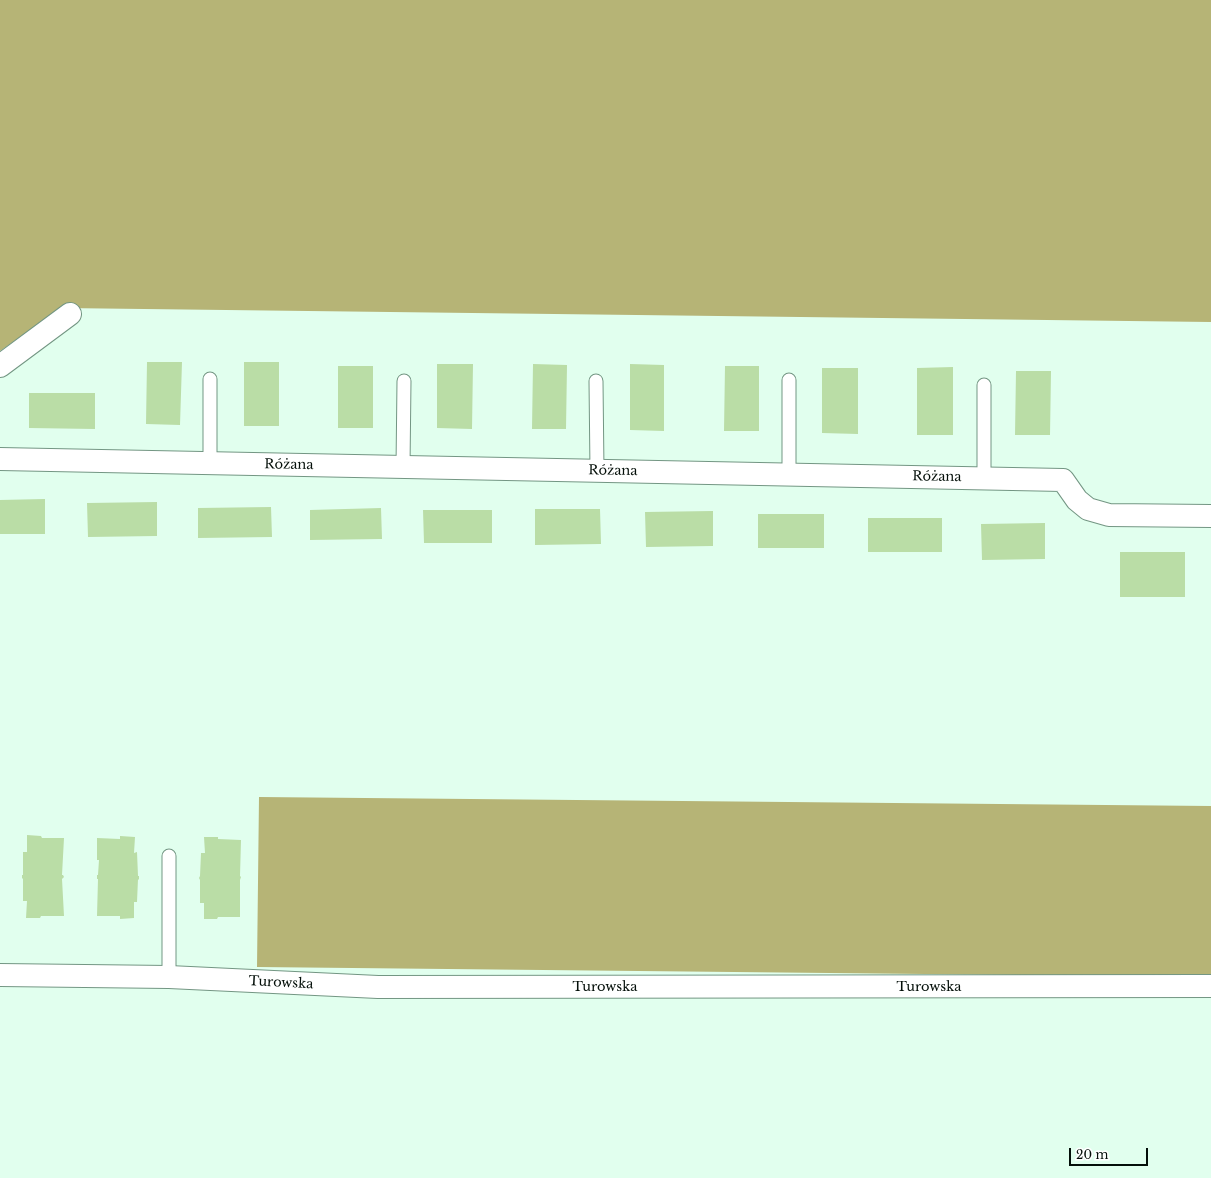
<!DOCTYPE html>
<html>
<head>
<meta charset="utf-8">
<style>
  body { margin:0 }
  #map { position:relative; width:1211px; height:1178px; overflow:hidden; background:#e1ffee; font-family:"Libre Baskerville",serif }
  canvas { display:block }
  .scale { position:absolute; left:1069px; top:1148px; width:79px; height:18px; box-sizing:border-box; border:2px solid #040f09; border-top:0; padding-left:5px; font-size:12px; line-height:14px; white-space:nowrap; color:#040f09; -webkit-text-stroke:3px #fff; paint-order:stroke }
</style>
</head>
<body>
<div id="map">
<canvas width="1211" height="1178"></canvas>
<div class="scale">20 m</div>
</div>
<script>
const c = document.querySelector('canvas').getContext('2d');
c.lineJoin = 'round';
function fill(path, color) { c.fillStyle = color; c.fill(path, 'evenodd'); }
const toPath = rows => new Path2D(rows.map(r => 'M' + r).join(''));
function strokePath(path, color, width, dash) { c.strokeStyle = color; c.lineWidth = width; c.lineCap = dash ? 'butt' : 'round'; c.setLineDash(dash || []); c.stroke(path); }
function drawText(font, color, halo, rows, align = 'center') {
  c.font = font + ' "Libre Baskerville",serif'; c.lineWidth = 3; c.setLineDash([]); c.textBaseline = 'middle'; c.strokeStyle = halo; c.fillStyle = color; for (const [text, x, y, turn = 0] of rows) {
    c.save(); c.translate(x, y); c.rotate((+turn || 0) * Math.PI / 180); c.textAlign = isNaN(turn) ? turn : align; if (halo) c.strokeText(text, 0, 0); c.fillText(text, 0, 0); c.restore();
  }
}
fill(toPath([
  [0,0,1211,0,1211,322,62,308,0,351],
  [259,797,1211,806,1211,977,257,967]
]), '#b6b476');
fill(toPath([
  [147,362,182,362,180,425,146,424],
  [244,362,279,362,279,426,244,426],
  [437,364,473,364,472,429,437,428],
  [533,364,567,365,566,429,532,429],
  [630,364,664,365,664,431,630,430],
  [338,366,373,366,373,428,338,428],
  [725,366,759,366,759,431,724,431],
  [953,367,953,435,917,435,917,368],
  [822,368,858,368,858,434,822,433],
  [1016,371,1051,371,1050,435,1015,435],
  [29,393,95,393,95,429,29,428],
  [45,499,45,534,0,534,0,500],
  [157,502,157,536,88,537,87,503],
  [271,507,272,537,198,538,198,508],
  [381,508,382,539,310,540,310,510],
  [535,509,600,509,601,544,535,545],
  [423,510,492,510,492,543,424,543],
  [713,511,713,546,646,547,645,512],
  [758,514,824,514,824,548,758,548],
  [868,518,942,518,942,552,868,552],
  [1045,523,1045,559,982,560,981,524],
  [1120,552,1185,552,1185,597,1120,597],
  [27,835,41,836,42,838,64,838,62,875,63,875,64,877,62,879,64,916,41,916,40,918,26,918,27,901,23,901,23,879,22,878,22,875,23,875,23,852,27,852],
  [120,836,135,837,134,853,137,852,138,876,139,876,139,880,138,879,137,902,134,902,134,918,120,919,120,916,97,916,98,879,97,879,97,875,98,875,99,860,97,860,97,838,120,839],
  [204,837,218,837,218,839,241,840,240,876,241,877,240,880,240,917,218,917,217,919,204,919,204,903,200,903,200,880,199,878,200,876,201,853,205,853]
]), '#badda6');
const lane = toPath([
  [596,381,597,471],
  [210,464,210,379],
  [403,467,404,381],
  [789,475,789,380],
  [984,478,984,385],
  [169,977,169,856]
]);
const street = toPath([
  [0,366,70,314],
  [0,459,1063,480,1077,500,1088,509,1109,515,1211,516],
  [0,975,169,977,378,987,1211,986]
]);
strokePath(lane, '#739683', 15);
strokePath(street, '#739683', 24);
strokePath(lane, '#fff', 13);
strokePath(street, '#fff', 22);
drawText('13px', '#040f09', '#fff', [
  ["Różana",289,465,1],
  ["Różana",613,471,1],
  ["Różana",937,477,1],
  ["Turowska",281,983,3],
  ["Turowska",605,987],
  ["Turowska",929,987]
]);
</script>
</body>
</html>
